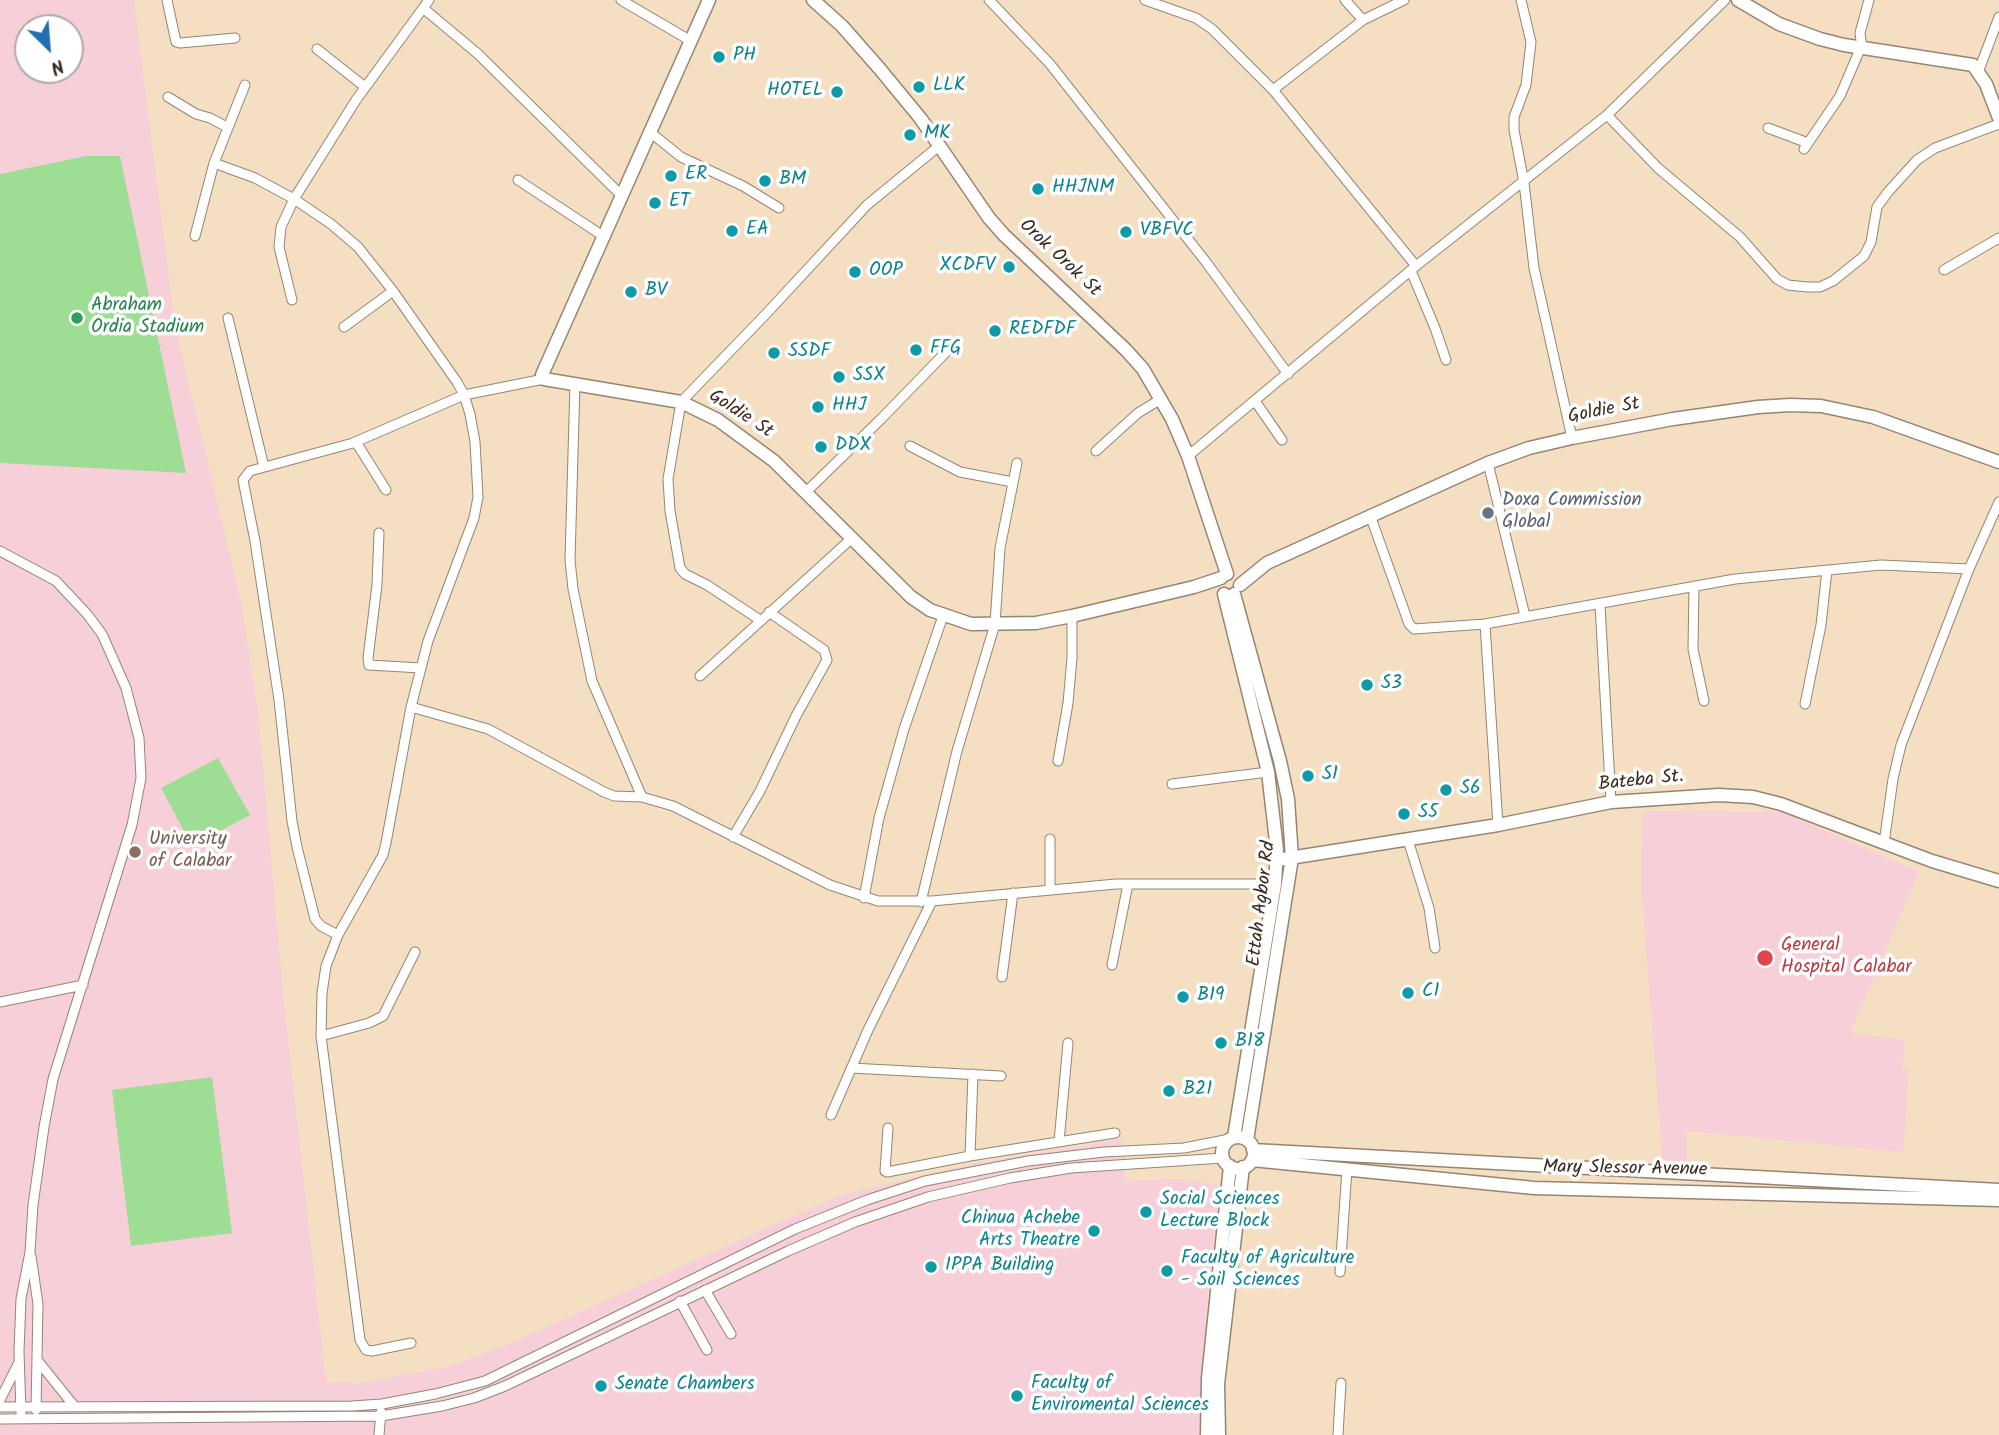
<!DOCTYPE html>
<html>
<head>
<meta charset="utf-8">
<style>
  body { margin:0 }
  #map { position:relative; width:1999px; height:1435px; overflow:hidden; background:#f4dfc3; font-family:Kalam,sans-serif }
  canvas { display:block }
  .north { position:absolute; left:14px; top:14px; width:70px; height:70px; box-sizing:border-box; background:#fff; border:2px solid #b1aaa5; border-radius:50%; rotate:155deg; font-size:19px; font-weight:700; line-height:28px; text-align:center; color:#3b2a1e }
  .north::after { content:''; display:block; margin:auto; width:24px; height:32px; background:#1f6fb2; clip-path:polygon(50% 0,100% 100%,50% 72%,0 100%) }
</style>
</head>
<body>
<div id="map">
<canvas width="1999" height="1435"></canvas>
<div class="north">N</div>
</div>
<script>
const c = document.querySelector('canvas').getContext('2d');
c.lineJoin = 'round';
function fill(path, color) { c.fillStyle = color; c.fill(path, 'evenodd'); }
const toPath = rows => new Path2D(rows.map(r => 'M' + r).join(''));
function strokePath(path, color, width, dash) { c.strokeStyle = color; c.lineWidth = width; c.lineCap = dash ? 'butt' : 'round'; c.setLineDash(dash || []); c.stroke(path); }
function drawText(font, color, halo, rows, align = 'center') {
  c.font = font + ' Kalam,sans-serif'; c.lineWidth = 7; c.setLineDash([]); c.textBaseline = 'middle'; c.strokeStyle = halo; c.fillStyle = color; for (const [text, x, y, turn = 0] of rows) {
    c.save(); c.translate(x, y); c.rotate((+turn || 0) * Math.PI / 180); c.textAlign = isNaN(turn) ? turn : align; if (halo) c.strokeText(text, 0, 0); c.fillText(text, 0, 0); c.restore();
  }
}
fill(toPath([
  [0,0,134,0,175,326,241,602,258,712,283,993,326,1382,359,1383,452,1366,516,1341,838,1196,971,1164,1122,1139,1125,1181,1179,1179,1220,1186,1208,1285,1200,1435,0,1435],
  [28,28,70,28,70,70,28,70],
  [1643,811,1782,812,1919,872,1850,1033,1905,1040,1902,1070,1909,1070,1903,1152,1686,1131,1687,1166,1663,1166,1641,882]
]), '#f6cfd8');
fill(toPath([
  [86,156,120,156,186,473,0,463,0,174],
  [218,758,250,815,192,846,161,788],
  [212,1077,232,1233,131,1246,112,1090]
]), '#9ede94');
const street = toPath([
  [167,0,176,42,180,43,235,38],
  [621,0,691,41],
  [989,0,1050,64,1206,262,1288,374],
  [1145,0,1196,18,1212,29,1273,90,1416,266],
  [1345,0,1363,20],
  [1521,0,1531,42,1526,85,1514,117,1514,130,1524,183,1534,268,1572,438],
  [423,8,478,54,622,196],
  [1862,48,1860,33,1869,0],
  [317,49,365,87],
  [1979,70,1999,17],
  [1273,90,1363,20,1404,0],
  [168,97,196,114,210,118,227,127],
  [1607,115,1658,168,1740,237,1777,279,1788,285,1807,287,1820,287,1833,281,1864,256,1871,242,1877,207,1888,192,1917,160,1935,148,1999,124],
  [1768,128,1808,143],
  [650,132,681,157,743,186,779,208],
  [1804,149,1840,96,1861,47],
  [214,163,255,178,294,199,331,224,358,247,393,291,457,382,464,395,470,414,475,442,478,497,474,518,428,641,411,707,386,843,383,855,338,935,326,966,322,993,321,1036,360,1340,366,1350,372,1351,411,1343],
  [518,180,603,236],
  [195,236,214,163,245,85],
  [1944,270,1999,238],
  [1411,271,1435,328,1446,360],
  [292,300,279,247,281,227,294,199,356,100,429,0],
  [228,318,264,467],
  [344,327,393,291],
  [575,383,570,560,573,589,592,681,642,797],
  [1255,401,1282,440],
  [356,442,386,490],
  [910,446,960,472,1013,482],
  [1096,451,1138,413,1161,399],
  [1188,456,1416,266,1607,115,1725,0],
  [1488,463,1525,616],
  [806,492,881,419,947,351],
  [1370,515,1409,624,1414,629,1485,624,1735,579,1881,565,1969,569],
  [379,533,377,585,368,658,369,665,421,668],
  [0,551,56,581,87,614,102,634,126,688,139,738,141,778,132,825,53,1079,44,1127,33,1205,30,1252,21,1299,19,1351,21,1413],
  [1694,586,1693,649,1704,701],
  [1600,605,1611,802],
  [760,620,707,585,685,574,680,568,670,511,668,479,681,402,766,314,867,205,939,146],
  [1485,624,1498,825],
  [700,676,851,539],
  [1805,704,1821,625,1827,570],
  [411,707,488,729,604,792,614,796,642,797,673,806,830,885,878,901,932,901,1116,884,1275,884],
  [1058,761,1068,703,1072,658,1072,616],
  [1172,784,1268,772],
  [733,837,760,791,796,716,827,660,824,650,769,612],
  [1408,840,1429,908,1435,948],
  [1884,843,1893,779,1901,745,1969,569,1999,502],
  [1050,890,1050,839],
  [864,898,879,818,904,729,943,616],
  [921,902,957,751,995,624,1000,548,1017,463],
  [338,935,321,926,315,919,297,847,292,821,279,700,255,541,243,480,250,471,353,443,464,395,544,379],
  [1112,965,1128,884],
  [1002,977,1013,893],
  [0,1002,83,985],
  [321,1036,369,1023,383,1016,415,952],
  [851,1068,1001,1076],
  [831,1115,868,1030,932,901],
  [888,1128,885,1171,887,1172,970,1156,1115,1133],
  [1059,1142,1068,1043],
  [970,1156,973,1074],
  [31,1256,38,1304,36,1410],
  [1340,1272,1347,1169],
  [705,1290,731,1334],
  [680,1301,707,1350],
  [38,1361,75,1407],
  [0,1400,19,1362],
  [0,1407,352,1406,382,1404,435,1394,485,1381,795,1229,867,1200,925,1181,1028,1161,1104,1152,1184,1148,1230,1139],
  [0,1419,381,1416,442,1406,474,1398,505,1386,788,1251,855,1222,928,1197,1010,1178,1071,1168,1223,1158],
  [379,1435,381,1412],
  [1338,1435,1341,1383]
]);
const secondary = toPath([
  [709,0,545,368,542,375,544,379,681,402,718,420,774,461,911,597,930,610,971,624,1036,623,1072,616,1194,587,1221,578],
  [813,0,842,26,879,68,921,119,989,218,1004,235,1126,350,1143,369,1172,419,1188,456,1227,574],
  [1738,0,1779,24,1820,39,1844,45,1973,65,1986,84,1999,118],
  [1240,585,1267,563,1488,463,1529,448,1572,438,1673,419,1758,407,1790,405,1821,406,1873,417,1999,462],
  [1224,594,1268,772,1277,850,1275,884,1234,1137],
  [1234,594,1280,761,1288,799,1292,858,1247,1140],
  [1277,860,1498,825,1611,802,1719,795,1753,797,1781,804,1932,861,1999,881],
  '1222 1153a16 16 0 1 1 32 0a16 16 0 1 1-32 0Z',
  [1253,1150,1999,1190],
  [1252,1160,1534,1188,1999,1200],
  [1207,1435,1208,1378,1230,1166],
  [1219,1435,1218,1384,1243,1167]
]);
strokePath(street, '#988470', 11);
strokePath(secondary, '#988470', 15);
strokePath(street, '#fff', 9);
strokePath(secondary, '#fff', 12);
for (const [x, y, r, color] of [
  [719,57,7,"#0f9aa8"],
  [919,87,7,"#0f9aa8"],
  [837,92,7,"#0f9aa8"],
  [910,135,7,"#0f9aa8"],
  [671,176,7,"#0f9aa8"],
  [765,181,7,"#0f9aa8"],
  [1038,189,7,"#0f9aa8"],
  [655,203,7,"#0f9aa8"],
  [732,231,7,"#0f9aa8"],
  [1126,232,7,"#0f9aa8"],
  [1009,267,7,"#0f9aa8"],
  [855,272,7,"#0f9aa8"],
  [631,292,7,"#0f9aa8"],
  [77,318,7,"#2e9e5b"],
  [995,331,7,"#0f9aa8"],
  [916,350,7,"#0f9aa8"],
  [774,353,7,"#0f9aa8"],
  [839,377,7,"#0f9aa8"],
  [818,407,7,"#0f9aa8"],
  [821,447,7,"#0f9aa8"],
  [1488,513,7,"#6b7280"],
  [1367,685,7,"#0f9aa8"],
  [1308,776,7,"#0f9aa8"],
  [1446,790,7,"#0f9aa8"],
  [1404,814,7,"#0f9aa8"],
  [135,852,7,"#8d6e63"],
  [1765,958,9,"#e0444e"],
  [1408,993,7,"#0f9aa8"],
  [1183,997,7,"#0f9aa8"],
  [1221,1043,7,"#0f9aa8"],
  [1169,1091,7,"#0f9aa8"],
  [1146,1212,7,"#0f9aa8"],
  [1094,1231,7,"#0f9aa8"],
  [931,1267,7,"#0f9aa8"],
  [1167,1271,7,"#0f9aa8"],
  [601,1386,7,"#0f9aa8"],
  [1017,1396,7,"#0f9aa8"]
]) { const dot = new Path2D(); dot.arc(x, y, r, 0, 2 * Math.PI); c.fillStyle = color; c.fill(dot); strokePath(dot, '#fff', 2.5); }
drawText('19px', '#0d838f', '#fff', [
  ["PH",733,57],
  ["LLK",933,87],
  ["HOTEL",823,92,"right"],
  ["MK",924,135],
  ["ER",685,176],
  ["BM",779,181],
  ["HHJNM",1052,189],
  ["ET",669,203],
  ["EA",746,231],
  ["VBFVC",1140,232],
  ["XCDFV",995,267,"right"],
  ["OOP",869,272],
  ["BV",645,292],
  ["REDFDF",1009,331],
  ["FFG",930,350],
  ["SSDF",788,353],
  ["SSX",853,377],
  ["HHJ",832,407],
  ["DDX",835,447],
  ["S3",1381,685],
  ["S1",1322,776],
  ["S6",1460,790],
  ["S5",1418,814],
  ["C1",1422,993],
  ["B19",1197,997],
  ["B18",1235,1043],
  ["B21",1183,1091],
  ["Social Sciences",1160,1201],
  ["Lecture Block",1160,1223],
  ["Chinua Achebe",1080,1220,"right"],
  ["Arts Theatre",1080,1242,"right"],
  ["Faculty of Agriculture",1181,1260],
  ["- Soil Sciences",1181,1282],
  ["IPPA Building",945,1267],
  ["Faculty of",1031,1385],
  ["Enviromental Sciences",1031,1407],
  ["Senate Chambers",615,1386]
], 'left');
drawText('19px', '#3b2a1e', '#fff', [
  ["Orok Orok St",1059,259,43],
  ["Goldie St",1604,412,-11],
  ["Goldie St",740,415,33],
  ["Bateba St.",1641,782,-6],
  ["Ettah Agbor Rd",1263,904,-83],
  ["Mary Slessor Avenue",1625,1170,1]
]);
drawText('19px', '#27864d', '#fff', [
  ["Abraham",91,307],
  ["Ordia Stadium",91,329]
], 'left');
drawText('19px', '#5b616d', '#fff', [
  ["Doxa Commission",1502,502],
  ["Global",1502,524]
], 'left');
drawText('19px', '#785e54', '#fff', [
  ["University",149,841],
  ["of Calabar",149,863]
], 'left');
drawText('19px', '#be3a42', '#fff', [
  ["General",1781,947],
  ["Hospital Calabar",1781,969]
], 'left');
</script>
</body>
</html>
